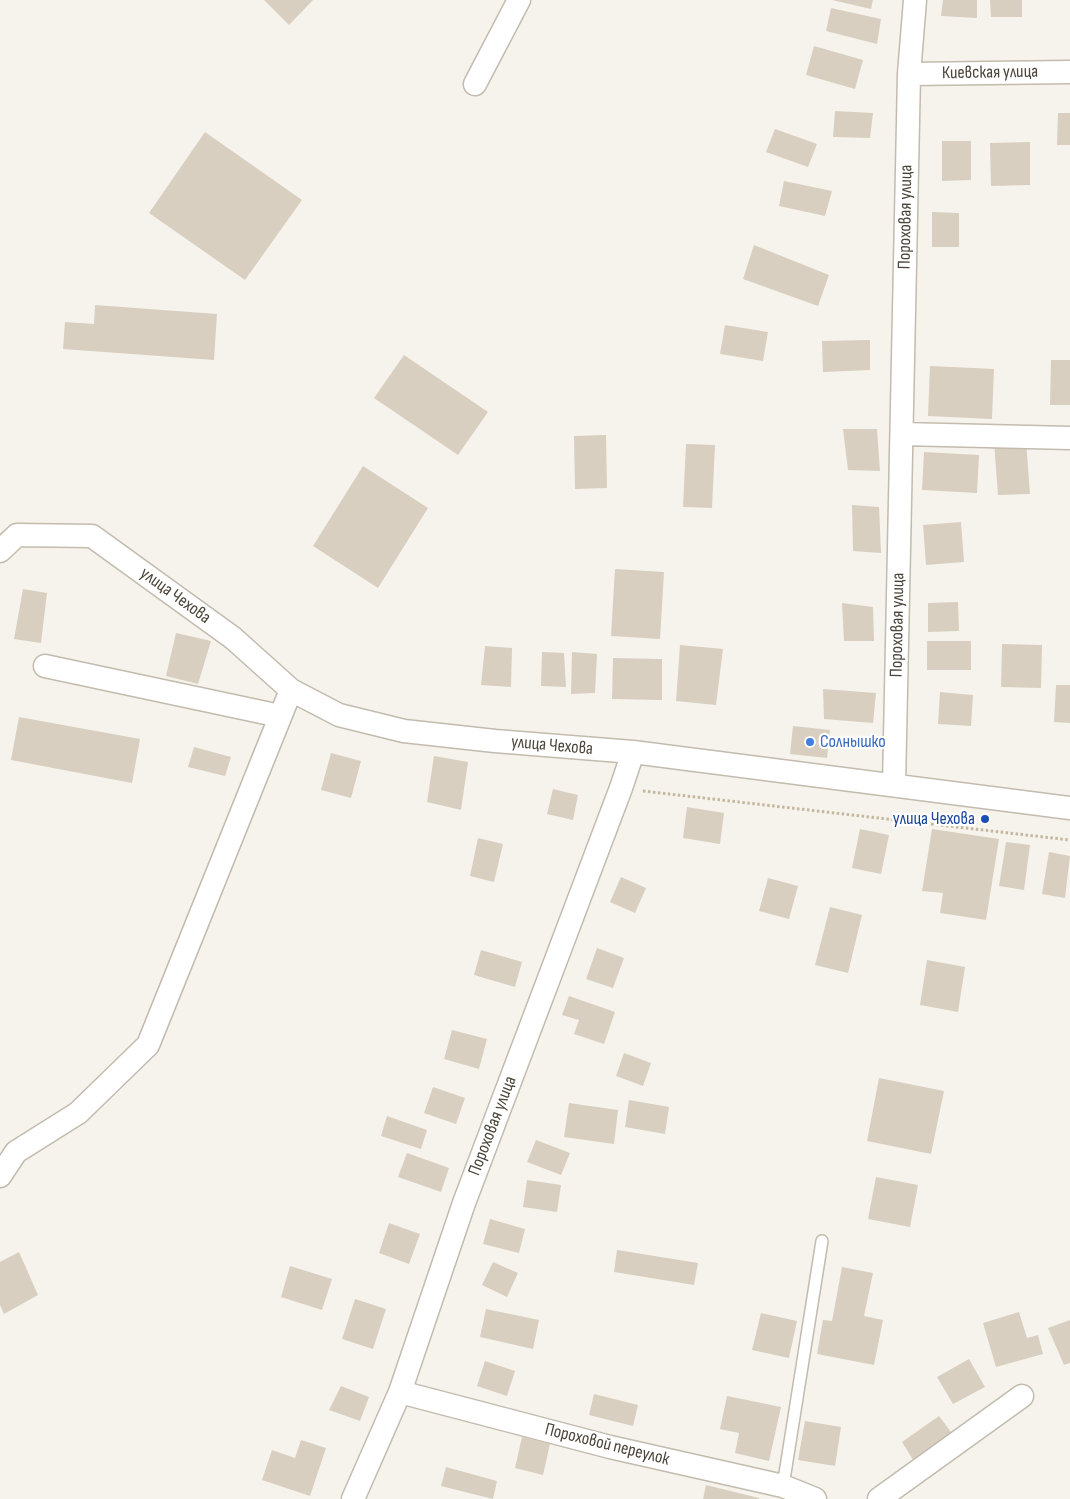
<!DOCTYPE html>
<html>
<head>
<meta charset="utf-8">
<style>
  body { margin:0 }
  canvas { display:block; background:#f6f3ec }
</style>
</head>
<body>
<canvas width="1070" height="1499"></canvas>
<script>
const c = document.querySelector('canvas').getContext('2d');
c.lineJoin = 'round';
function fill(path, color) { c.fillStyle = color; c.fill(path, 'evenodd'); }
const toPath = rows => new Path2D(rows.map(r => 'M' + r).join(''));
function strokePath(path, color, width, dash) { c.strokeStyle = color; c.lineWidth = width; c.lineCap = dash ? 'butt' : 'round'; c.setLineDash(dash || []); c.stroke(path); }
function drawText(font, color, halo, rows, align = 'center') {
  c.font = font + ' "Sofia Sans Condensed",sans-serif'; c.lineWidth = 4.5; c.setLineDash([]); c.textBaseline = 'middle'; c.strokeStyle = halo; c.fillStyle = color; for (const [text, x, y, turn = 0] of rows) {
    c.save(); c.translate(x, y); c.rotate((+turn || 0) * Math.PI / 180); c.textAlign = isNaN(turn) ? turn : align; if (halo) c.strokeText(text, 0, 0); c.fillText(text, 0, 0); c.restore();
  }
}
fill(toPath([
  [264,0,313,0,289,25],
  [832,0,873,0,871,9],
  [943,0,977,0,977,18,941,16],
  [990,0,1022,0,1022,17,991,17],
  [831,8,881,19,877,44,826,31],
  [814,46,863,60,855,89,806,75],
  [835,111,873,113,870,138,833,137],
  [1058,113,1070,113,1070,145,1057,145],
  [775,129,817,144,808,167,766,152],
  [205,132,302,200,245,280,149,213],
  [942,141,971,141,971,180,942,181],
  [1030,142,1030,185,991,186,990,143],
  [784,181,832,191,825,216,779,206],
  [932,212,959,213,959,247,932,247],
  [754,245,829,275,818,306,743,279],
  [95,305,217,314,214,360,63,349,65,322,94,324],
  [725,325,768,332,763,361,720,354],
  [870,340,870,370,823,372,822,341],
  [404,355,488,412,458,455,374,398],
  [1051,360,1070,360,1070,405,1050,405],
  [930,366,994,369,992,419,928,416],
  [843,429,877,429,880,471,848,470],
  [606,435,607,488,575,489,574,436],
  [1026,441,1030,494,998,495,994,442],
  [686,444,715,445,712,508,683,507],
  [924,452,979,455,977,493,922,490],
  [363,466,428,508,378,588,313,546],
  [852,505,879,507,881,553,853,551],
  [961,522,964,562,926,565,923,525],
  [615,569,664,572,660,639,611,636],
  [23,589,47,593,41,643,14,639],
  [958,602,959,631,928,632,928,603],
  [842,603,873,607,874,641,844,641],
  [176,633,211,641,198,684,166,676],
  [927,641,971,641,971,670,927,670],
  [1002,644,1042,645,1041,688,1001,687],
  [680,645,723,649,716,705,676,701],
  [485,646,512,648,511,687,481,685],
  [542,652,564,653,566,687,541,686],
  [572,652,597,654,595,693,571,694],
  [613,658,662,659,662,700,612,699],
  [1056,685,1070,685,1070,723,1054,722],
  [823,689,876,693,873,723,824,719],
  [940,692,973,695,971,726,938,724],
  [19,717,140,739,132,783,11,760],
  [793,726,830,730,827,758,790,754],
  [194,747,231,757,225,776,188,767],
  [331,753,361,761,351,798,321,790],
  [434,756,468,762,461,810,427,802],
  [553,789,578,795,573,820,547,814],
  [687,807,724,813,720,844,683,838],
  [860,829,889,835,881,874,852,868],
  [932,829,999,839,986,920,940,913,943,893,922,891],
  [478,838,503,844,494,882,470,876],
  [1006,842,1030,845,1024,890,999,886],
  [1049,852,1070,856,1065,898,1042,894],
  [621,877,646,888,635,913,610,902],
  [768,878,798,886,789,919,759,911],
  [830,907,862,915,848,973,815,965],
  [597,948,624,958,613,988,586,979],
  [481,950,522,962,515,987,474,975],
  [927,960,965,967,958,1012,920,1005],
  [569,996,615,1012,604,1044,574,1034,579,1020,562,1015],
  [452,1030,487,1039,479,1069,444,1059],
  [624,1053,651,1063,643,1086,616,1076],
  [879,1078,944,1091,931,1154,867,1141],
  [433,1087,465,1098,456,1124,424,1113],
  [629,1100,669,1107,665,1134,625,1127],
  [569,1103,618,1110,614,1144,564,1137],
  [387,1116,427,1130,421,1149,381,1136],
  [536,1140,570,1153,561,1175,527,1162],
  [407,1153,449,1168,441,1192,398,1177],
  [876,1177,918,1185,910,1227,868,1219],
  [527,1180,561,1185,557,1212,523,1207],
  [490,1219,525,1229,519,1253,483,1244],
  [389,1223,420,1234,409,1264,379,1253],
  [617,1250,698,1263,694,1285,614,1272],
  [19,1252,38,1295,4,1314,0,1305,0,1262],
  [493,1262,518,1273,507,1297,482,1285],
  [290,1266,332,1279,322,1310,281,1297],
  [842,1267,873,1273,864,1316,883,1320,874,1365,817,1354,823,1320,832,1321],
  [355,1299,386,1309,373,1349,342,1339],
  [486,1309,539,1320,533,1349,480,1337],
  [1019,1312,1027,1338,1038,1335,1043,1354,996,1367,983,1323],
  [761,1313,797,1321,789,1358,752,1350],
  [1070,1320,1070,1363,1064,1365,1048,1328],
  [969,1359,985,1387,953,1404,937,1377],
  [485,1361,515,1371,507,1396,477,1386],
  [341,1386,369,1397,360,1421,329,1410],
  [594,1394,638,1405,633,1426,589,1415],
  [727,1396,781,1407,769,1461,735,1453,739,1433,720,1429],
  [939,1416,954,1436,915,1463,902,1442],
  [805,1421,841,1427,835,1466,798,1460],
  [522,1437,550,1444,543,1475,515,1468],
  [301,1440,326,1448,310,1496,262,1480,272,1450,295,1458],
  [446,1467,497,1481,493,1499,441,1486],
  [706,1485,759,1498,759,1499,703,1499]
]), '#d8cfc1');
const service = toPath([
  [783,1486,822,1241]
]);
const minor = toPath([
  [909,74,1070,72],
  [475,84,519,0],
  [902,434,1070,438],
  [0,551,17,535,92,536,233,638,291,690,339,715,404,731,495,741,633,752,1070,808],
  [45,666,280,716],
  [894,785,909,74,915,0],
  [0,1176,16,1152,78,1113,148,1045,291,690],
  [400,1392,610,1447,783,1486,815,1499],
  [353,1499,400,1392,464,1203,621,788,633,752],
  [879,1499,1022,1396]
]);
strokePath(service, '#c2bbae', 14);
strokePath(minor, '#c2bbae', 25);
strokePath(toPath([
  [643,791,1070,840]
]), '#c4b79f', 3, [2.5, 2.5]);
strokePath(service, '#fff', 11);
strokePath(minor, '#fff', 22);
for (const [x, y, r, color] of [
  [810,742,5,"#3f7fe0"],
  [985,819,5,"#1a4fb4"]
]) { const dot = new Path2D(); dot.arc(x, y, r, 0, 2 * Math.PI); c.fillStyle = color; c.fill(dot); strokePath(dot, '#fff', 2); }
drawText('18px', '#4b4439', '#fff', [
  ["Киевская улица",990,73,-1],
  ["Пороховая улица",906,217,-89],
  ["улица Чехова",175,596,36],
  ["Пороховая улица",898,625,-89],
  ["улица Чехова",552,746,5],
  ["Пороховая улица",493,1126,-69],
  ["Пороховой переулок",607,1445,14]
]);
drawText('18px', '#366cbe', '#fff', [
  ["Солнышко",820,742]
], 'left');
drawText('18px', '#164399', '#fff', [
  ["улица Чехова",975,819]
], 'right');
</script>
</body>
</html>
